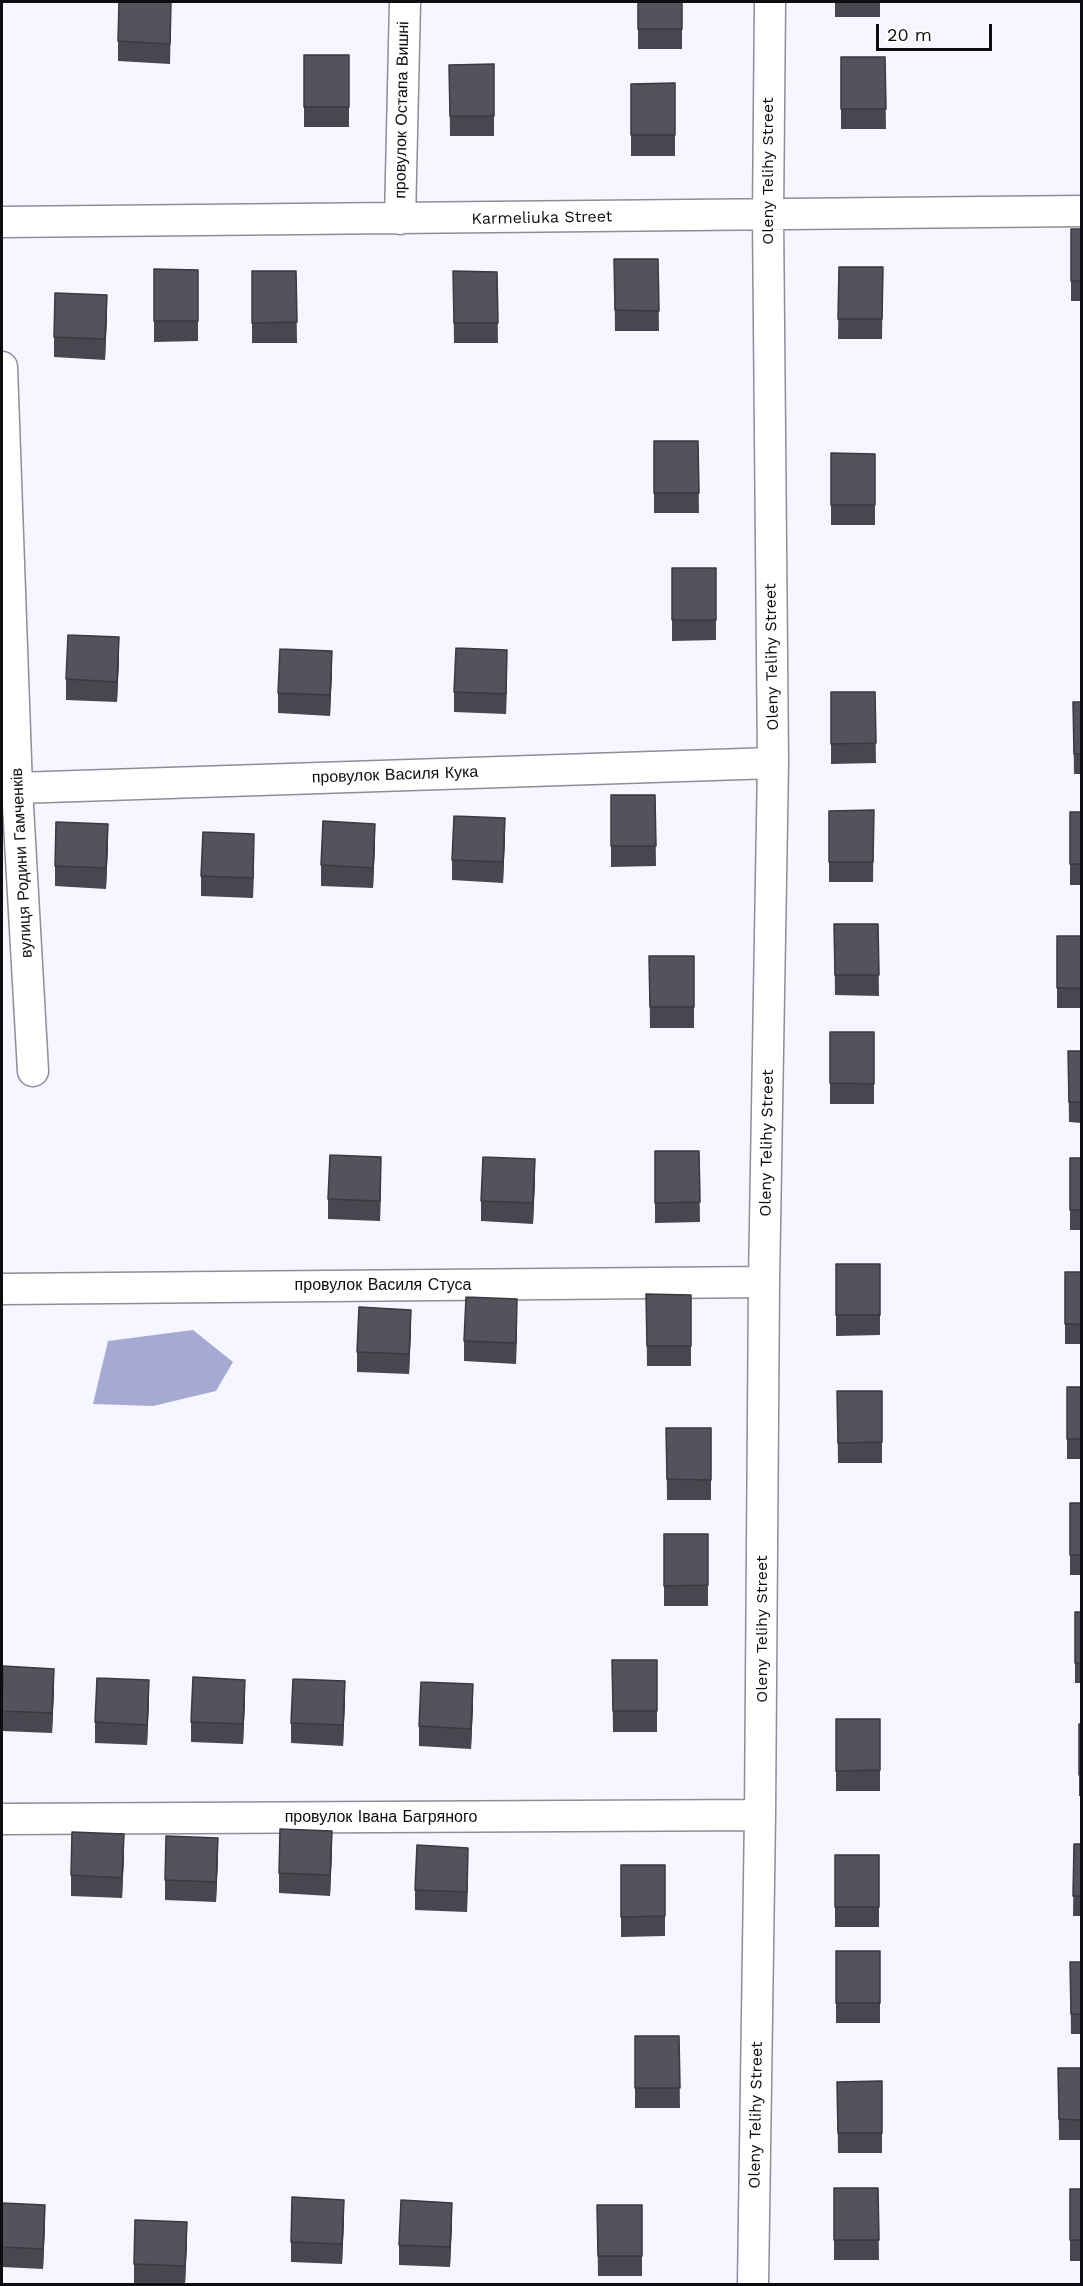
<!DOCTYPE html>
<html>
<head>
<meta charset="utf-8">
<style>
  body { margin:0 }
  #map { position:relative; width:1083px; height:2286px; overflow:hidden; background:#f5f6ff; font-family:"Work Sans",sans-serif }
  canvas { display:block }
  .frame { position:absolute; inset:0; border:3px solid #0d0d11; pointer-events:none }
  .scale { position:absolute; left:876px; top:24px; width:116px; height:27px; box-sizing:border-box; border:3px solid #0d0d11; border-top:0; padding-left:8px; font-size:18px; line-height:21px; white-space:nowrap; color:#0d0d11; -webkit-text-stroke:4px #fff; paint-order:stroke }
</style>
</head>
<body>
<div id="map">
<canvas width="1083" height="2286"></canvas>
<div class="frame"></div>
<div class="scale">20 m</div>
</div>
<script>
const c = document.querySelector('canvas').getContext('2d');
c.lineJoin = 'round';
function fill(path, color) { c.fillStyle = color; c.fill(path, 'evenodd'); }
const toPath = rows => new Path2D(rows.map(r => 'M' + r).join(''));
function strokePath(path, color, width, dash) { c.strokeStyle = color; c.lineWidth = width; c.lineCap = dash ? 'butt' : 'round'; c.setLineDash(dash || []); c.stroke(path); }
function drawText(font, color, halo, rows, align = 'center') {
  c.font = font + ' "Work Sans",sans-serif'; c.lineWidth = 6; c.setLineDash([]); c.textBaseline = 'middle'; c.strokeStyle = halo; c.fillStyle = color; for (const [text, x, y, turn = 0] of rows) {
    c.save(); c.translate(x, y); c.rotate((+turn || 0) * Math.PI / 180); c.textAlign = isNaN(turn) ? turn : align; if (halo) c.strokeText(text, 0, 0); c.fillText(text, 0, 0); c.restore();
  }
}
fill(toPath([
  [193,1330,233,1362,216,1391,153,1406,93,1404,108,1341]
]), '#a6a9d2');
const minor = toPath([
  [400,219,405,2],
  [2,222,1082,211],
  [2,367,17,788,33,1071],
  [17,788,773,763],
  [2,1289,764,1282],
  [2,1819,760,1815],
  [753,2284,760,1815,764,1282,773,763,768,216,770,2]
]);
strokePath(minor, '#8c8e98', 33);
strokePath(minor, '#fff', 30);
fill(toPath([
  [638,2,682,2,682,49,638,49],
  [835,2,880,2,880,17,835,17],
  [171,20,170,64,118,61,118,41],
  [304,55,349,55,349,127,304,127],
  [841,57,885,57,886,129,841,129],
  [494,64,494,136,450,136,449,65],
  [675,83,675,156,631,156,631,84],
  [1071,229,1082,229,1082,301,1071,301],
  [614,259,658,259,659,331,615,331],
  [839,267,883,267,882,339,838,339],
  [154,269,198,270,198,341,154,342],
  [252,271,296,271,297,343,252,343],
  [453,271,497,272,498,343,454,343],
  [107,315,105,360,54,357,54,337],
  [654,441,698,441,699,513,654,513],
  [831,453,875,454,875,525,831,525],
  [672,568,716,568,716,640,672,641],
  [119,658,117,702,66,700,66,679],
  [507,670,506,714,454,712,454,692],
  [332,671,330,716,278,713,278,693],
  [831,692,875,692,876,763,831,764],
  [1073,702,1082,702,1082,774,1074,774],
  [611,795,655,795,656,866,611,867],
  [874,810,873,882,829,882,829,811],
  [1070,812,1082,812,1082,885,1070,885],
  [505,838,503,883,452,880,452,860],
  [108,844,106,889,55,886,55,866],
  [375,844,373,888,321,886,321,865],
  [254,854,253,898,201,896,201,876],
  [834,924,878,924,879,996,835,995],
  [1057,936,1082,936,1082,1008,1057,1008],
  [649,956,694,956,694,1028,650,1028],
  [830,1032,874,1032,874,1104,830,1104],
  [1068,1051,1082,1051,1082,1123,1069,1122],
  [655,1151,699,1151,700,1222,655,1223],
  [1070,1158,1082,1158,1082,1230,1070,1230],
  [381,1177,380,1221,328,1219,328,1199],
  [535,1179,533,1224,481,1221,481,1201],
  [836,1264,880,1264,880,1335,836,1336],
  [1065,1272,1082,1272,1082,1344,1065,1344],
  [646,1294,691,1295,691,1366,647,1366],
  [517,1319,516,1364,464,1361,464,1341],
  [411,1330,409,1374,357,1372,357,1352],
  [1067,1387,1082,1387,1082,1459,1067,1459],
  [837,1391,882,1391,882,1463,838,1463],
  [666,1428,711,1428,711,1500,667,1500],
  [1070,1503,1082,1503,1082,1575,1070,1575],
  [664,1534,708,1534,708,1606,664,1606],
  [1075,1612,1082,1612,1082,1683,1075,1683],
  [612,1660,657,1660,657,1732,613,1732],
  [54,1689,52,1733,2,1731,2,1697],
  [245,1700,243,1744,191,1742,191,1722],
  [149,1701,147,1745,95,1743,95,1722],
  [345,1701,343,1746,291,1743,291,1723],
  [473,1705,471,1749,419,1746,419,1726],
  [836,1719,880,1770,880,1791,836,1791],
  [1079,1724,1082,1724,1082,1796,1079,1796],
  [1074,1844,1082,1844,1082,1916,1073,1916],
  [332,1851,330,1896,279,1893,279,1873],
  [124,1854,122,1898,71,1896,71,1875],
  [835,1855,879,1855,879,1927,835,1927],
  [218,1858,216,1902,165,1900,165,1880],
  [621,1865,665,1865,665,1936,621,1937],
  [468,1868,467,1912,415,1910,415,1890],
  [836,1951,880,1951,880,2023,836,2023],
  [1070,1962,1082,1962,1082,2034,1071,2034],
  [635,2036,679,2036,680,2108,635,2108],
  [1058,2068,1082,2068,1082,2140,1059,2140],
  [882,2081,882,2153,838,2153,837,2082],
  [834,2188,878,2188,879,2260,834,2260],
  [1070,2189,1082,2189,1082,2261,1070,2261],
  [2,2203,45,2225,43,2269,2,2267],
  [597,2205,642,2205,642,2276,598,2276],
  [344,2220,342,2264,291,2262,291,2242],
  [452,2223,450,2267,399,2265,399,2245],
  [187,2242,185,2284,134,2284,134,2264]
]), '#47474f');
fill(toPath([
  [107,295,107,315,105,360,105,339],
  [119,637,119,658,117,702,117,682],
  [507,650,507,670,506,714,506,694],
  [332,651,332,671,330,716,330,695],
  [505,818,505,838,503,883,503,862],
  [108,824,108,844,106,889,106,868],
  [375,824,375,844,373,888,373,868],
  [254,834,254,854,253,898,253,878],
  [381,1157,381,1177,380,1221,380,1201],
  [535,1159,535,1179,533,1224,533,1203],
  [517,1299,517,1319,516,1364,516,1343],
  [411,1310,411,1330,409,1374,409,1354],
  [54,1669,54,1689,52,1733,52,1713],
  [149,1680,149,1701,147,1745,147,1725],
  [245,1680,245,1700,243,1744,243,1724],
  [345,1681,345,1701,343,1746,343,1725],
  [473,1684,473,1705,471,1749,471,1729],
  [332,1831,332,1851,330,1896,330,1875],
  [124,1834,124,1854,122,1898,122,1878],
  [218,1838,218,1858,216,1902,216,1882],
  [468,1848,468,1868,467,1912,467,1892],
  [344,2200,344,2220,342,2264,342,2244],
  [452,2203,452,2223,450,2267,450,2247],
  [45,2205,45,2225,43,2269,43,2249],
  [187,2222,187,2242,185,2284,185,2266]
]), '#393a40');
const building = toPath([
  [119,2,171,2,170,44,118,41,119,2],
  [638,2,682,2,682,29,638,29,638,2],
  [304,55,349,55,349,107,304,107,304,55],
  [841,57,885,57,886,109,841,109,841,57],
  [494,64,494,116,450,116,449,65,494,64],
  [675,83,675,135,631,135,631,84,675,83],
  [1071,229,1082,229,1082,281,1071,281,1071,229],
  [614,259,658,259,659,311,615,310,614,259],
  [839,267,883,267,882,319,838,319,839,267],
  [154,269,198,270,198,321,154,321,154,269],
  [252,271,296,271,297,322,252,323,252,271],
  [453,271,497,272,498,323,454,323,453,271],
  [55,293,107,295,105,339,54,337,55,293],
  [654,441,698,441,699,493,654,493,654,441],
  [831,453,875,454,875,505,831,505,831,453],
  [672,568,716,568,716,620,672,620,672,568],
  [68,635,119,637,117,682,66,679,68,635],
  [456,648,507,650,506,694,454,692,456,648],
  [280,649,332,651,330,695,278,693,280,649],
  [831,692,875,692,876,743,831,744,831,692],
  [1073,702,1082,702,1082,754,1074,754,1073,702],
  [611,795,655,795,656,846,611,846,611,795],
  [874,810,873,862,829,862,829,811,874,810],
  [1070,812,1082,812,1082,864,1070,864,1070,812],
  [454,816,505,818,503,862,452,860,454,816],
  [323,821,375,824,373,868,321,865,323,821],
  [56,822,108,824,106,868,55,866,56,822],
  [203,832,254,834,253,878,201,876,203,832],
  [834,924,878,924,879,975,835,975,834,924],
  [1057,936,1082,936,1082,988,1057,988,1057,936],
  [649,956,694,956,694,1007,650,1007,649,956],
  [830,1032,874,1032,874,1084,830,1083,830,1032],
  [1068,1051,1082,1051,1082,1102,1069,1102,1068,1051],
  [655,1151,699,1151,700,1202,655,1203,655,1151],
  [330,1155,381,1157,380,1201,328,1199,330,1155],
  [483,1157,535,1159,533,1203,481,1201,483,1157],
  [1070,1158,1082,1158,1082,1210,1070,1210,1070,1158],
  [836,1264,880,1264,880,1315,836,1315,836,1264],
  [1065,1272,1082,1272,1082,1324,1065,1324,1065,1272],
  [646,1294,691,1295,691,1346,647,1346,646,1294],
  [466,1297,517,1299,516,1343,464,1341,466,1297],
  [359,1307,411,1310,409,1354,357,1352,359,1307],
  [1067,1387,1082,1387,1082,1439,1067,1439,1067,1387],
  [837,1391,882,1391,882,1442,838,1443,837,1391],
  [666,1428,711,1428,711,1480,667,1479,666,1428],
  [1070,1503,1082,1503,1082,1555,1070,1555,1070,1503],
  [664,1534,708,1534,708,1585,664,1586,664,1534],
  [1075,1612,1082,1612,1082,1663,1075,1663,1075,1612],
  [612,1660,657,1660,657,1711,613,1711,612,1660],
  [3,1666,54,1669,52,1713,2,1711,3,1666],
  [193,1677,245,1680,243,1724,191,1722,193,1677],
  [97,1678,149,1680,147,1725,95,1722,97,1678],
  [293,1679,345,1681,343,1725,291,1723,293,1679],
  [421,1682,473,1684,471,1729,419,1726,421,1682],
  [836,1719,880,1719,880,1770,836,1771,836,1719],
  [1079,1724,1082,1724,1082,1775,1079,1775,1079,1724],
  [280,1829,332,1831,330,1875,279,1873,280,1829],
  [72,1832,124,1834,122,1878,71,1875,72,1832],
  [166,1836,218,1838,216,1882,165,1880,166,1836],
  [1074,1844,1082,1844,1082,1896,1073,1896,1074,1844],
  [417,1845,468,1848,467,1892,415,1890,417,1845],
  [835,1855,879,1855,879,1907,835,1907,835,1855],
  [621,1865,665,1865,665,1916,621,1917,621,1865],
  [836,1951,880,1951,880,2003,836,2003,836,1951],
  [1070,1962,1082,1962,1082,2014,1071,2014,1070,1962],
  [635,2036,679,2036,680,2088,635,2088,635,2036],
  [1058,2068,1082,2068,1082,2120,1059,2119,1058,2068],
  [882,2081,882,2133,838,2133,837,2082,882,2081],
  [834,2188,878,2188,879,2240,834,2240,834,2188],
  [1070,2189,1082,2189,1082,2240,1070,2240,1070,2189],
  [292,2197,344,2200,342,2244,291,2242,292,2197],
  [401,2200,452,2203,450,2247,399,2245,401,2200],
  [2,2203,45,2205,43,2249,2,2247,2,2203],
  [597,2205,642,2205,642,2256,598,2256,597,2205],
  [135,2220,187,2222,185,2266,134,2264,135,2220]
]);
fill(building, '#52535c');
strokePath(building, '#393a40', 1.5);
drawText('16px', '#0d0d11', '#fff', [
  ["провулок Остапа Вишні",402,110,-89],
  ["Oleny Telihy Street",768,171,-90],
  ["Karmeliuka Street",542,218,-1],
  ["Oleny Telihy Street",772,657,-91],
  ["провулок Василя Кука",395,775,-2],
  ["вулиця Родини Гамченків",22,863,-93],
  ["Oleny Telihy Street",767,1143,-89],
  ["провулок Василя Стуса",383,1285],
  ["Oleny Telihy Street",762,1629,-90],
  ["провулок Івана Багряного",381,1817],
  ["Oleny Telihy Street",756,2115,-89]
]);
</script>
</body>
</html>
